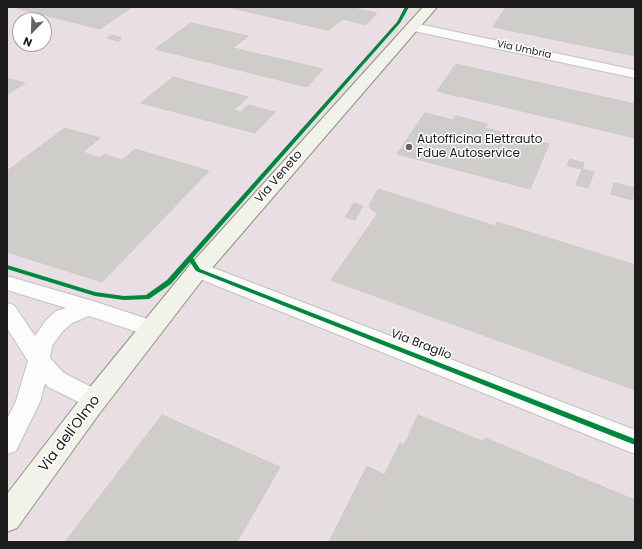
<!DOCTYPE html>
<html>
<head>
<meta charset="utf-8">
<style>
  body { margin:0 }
  #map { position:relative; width:642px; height:549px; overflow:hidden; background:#ebe9e5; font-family:Poppins,sans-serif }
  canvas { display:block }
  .frame { position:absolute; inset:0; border:8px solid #1c1c1c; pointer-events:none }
  .north { position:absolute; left:12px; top:12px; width:40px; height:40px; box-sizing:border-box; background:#fff; border:1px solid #a4a4a4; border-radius:50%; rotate:203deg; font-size:11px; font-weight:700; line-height:16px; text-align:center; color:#1c1c1c }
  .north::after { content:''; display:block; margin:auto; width:14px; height:18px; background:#646462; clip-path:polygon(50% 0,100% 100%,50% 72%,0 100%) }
</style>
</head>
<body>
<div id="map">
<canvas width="642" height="549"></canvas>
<div class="frame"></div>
<div class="north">N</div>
</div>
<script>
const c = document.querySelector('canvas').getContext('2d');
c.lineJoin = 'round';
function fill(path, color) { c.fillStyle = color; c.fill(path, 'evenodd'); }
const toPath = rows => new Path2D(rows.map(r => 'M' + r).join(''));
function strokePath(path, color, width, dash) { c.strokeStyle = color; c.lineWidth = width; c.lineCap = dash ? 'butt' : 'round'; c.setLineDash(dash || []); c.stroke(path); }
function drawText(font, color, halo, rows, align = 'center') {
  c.font = font + ' Poppins,sans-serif'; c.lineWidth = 3; c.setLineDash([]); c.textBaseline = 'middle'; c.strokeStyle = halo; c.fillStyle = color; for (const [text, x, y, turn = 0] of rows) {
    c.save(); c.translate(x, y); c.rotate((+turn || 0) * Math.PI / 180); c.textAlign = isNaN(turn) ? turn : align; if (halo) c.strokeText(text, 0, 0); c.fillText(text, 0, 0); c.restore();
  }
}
fill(toPath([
  [7,7,635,7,635,542,7,542],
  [20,20,44,20,44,44,20,44]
]), '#e8dee3');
const building = toPath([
  [12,7,132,7,100,29,12,7],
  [227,7,348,7,377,13,366,25,343,19,328,30,227,7],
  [506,7,513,7,498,28,493,27,506,7],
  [513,7,635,7,635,56,498,28,513,7],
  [191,23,248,36,233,48,323,69,307,87,155,49,191,23],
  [112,35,122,38,118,41,107,38,112,35],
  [456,64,478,69,459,97,437,91,456,64],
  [477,69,635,104,635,138,459,96,477,69],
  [173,77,248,97,234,110,241,112,248,105,275,112,255,133,141,103,173,77],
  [7,78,25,83,8,94,7,78],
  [425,113,549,144,530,189,397,154,425,113],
  [456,116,488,124,485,128,453,120,456,116],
  [65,128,100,138,83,152,99,158,104,154,122,160,135,149,209,171,102,282,7,252,7,171,65,128],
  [570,159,584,163,582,169,567,166,570,159],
  [582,169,594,172,588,188,576,185,582,169],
  [614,183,635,188,632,200,611,194,614,183],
  [378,189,495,226,497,222,635,265,635,390,331,280,378,213,372,210,369,206,378,189],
  [354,203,363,206,355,220,345,217,354,203],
  [162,415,280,467,237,542,65,542,162,415],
  [418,415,484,442,485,438,635,500,635,542,352,542,400,443,404,445,418,415],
  [367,466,385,475,352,542,329,542,367,466]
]);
fill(building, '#cfcdca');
strokePath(building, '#cecac6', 1);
const minor = toPath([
  [414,23,635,70,635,78,409,30,408,27,409,24,414,23],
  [7,276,96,302,160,323,163,329,160,335,152,337,89,316,72,323,62,332,52,346,50,358,64,373,103,393,107,400,103,407,95,410,48,387,45,383,40,402,16,451,7,454,7,419,16,401,28,361,7,328,7,303,14,305,35,336,46,320,56,311,66,308,7,290,7,276]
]);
const tertiary = toPath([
  [198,262,635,430,635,454,190,275,187,270,190,265,198,262]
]);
const secondary = toPath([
  [423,7,437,7,206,275,99,414,17,528,7,532,7,494,81,398,190,265,423,7]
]);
strokePath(minor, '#c3c2c1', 2);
strokePath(tertiary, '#c3c2c1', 2);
strokePath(secondary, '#91927f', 2);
fill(minor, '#fcfcfb');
fill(tertiary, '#fcfcfb');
fill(secondary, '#f1f2ea');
fill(toPath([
  [405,7,409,7,400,23,193,258,200,269,635,439,635,445,196,271,190,262,171,284,149,299,124,300,95,296,7,269,7,265,95,292,124,296,146,295,167,280,397,22,405,7]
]), '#00873e');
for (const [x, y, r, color] of [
  [409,147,4,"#646462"]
]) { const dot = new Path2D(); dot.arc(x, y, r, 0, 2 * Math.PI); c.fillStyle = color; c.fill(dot); strokePath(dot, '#fff', 1.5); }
drawText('10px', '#1c1c1c', '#fff', [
  ["Via Umbria",524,50,12]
]);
drawText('12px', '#1c1c1c', '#fff', [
  ["Autofficina Elettrauto",417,140],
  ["Fdue Autoservice",417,154]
], 'left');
drawText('12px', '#1c1c1c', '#fff', [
  ["Via Veneto",279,177,-49],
  ["Via Braglio",421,345,21]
]);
drawText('14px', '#1c1c1c', '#fff', [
  ["Via dell'Olmo",70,434,-53]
]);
</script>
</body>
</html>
